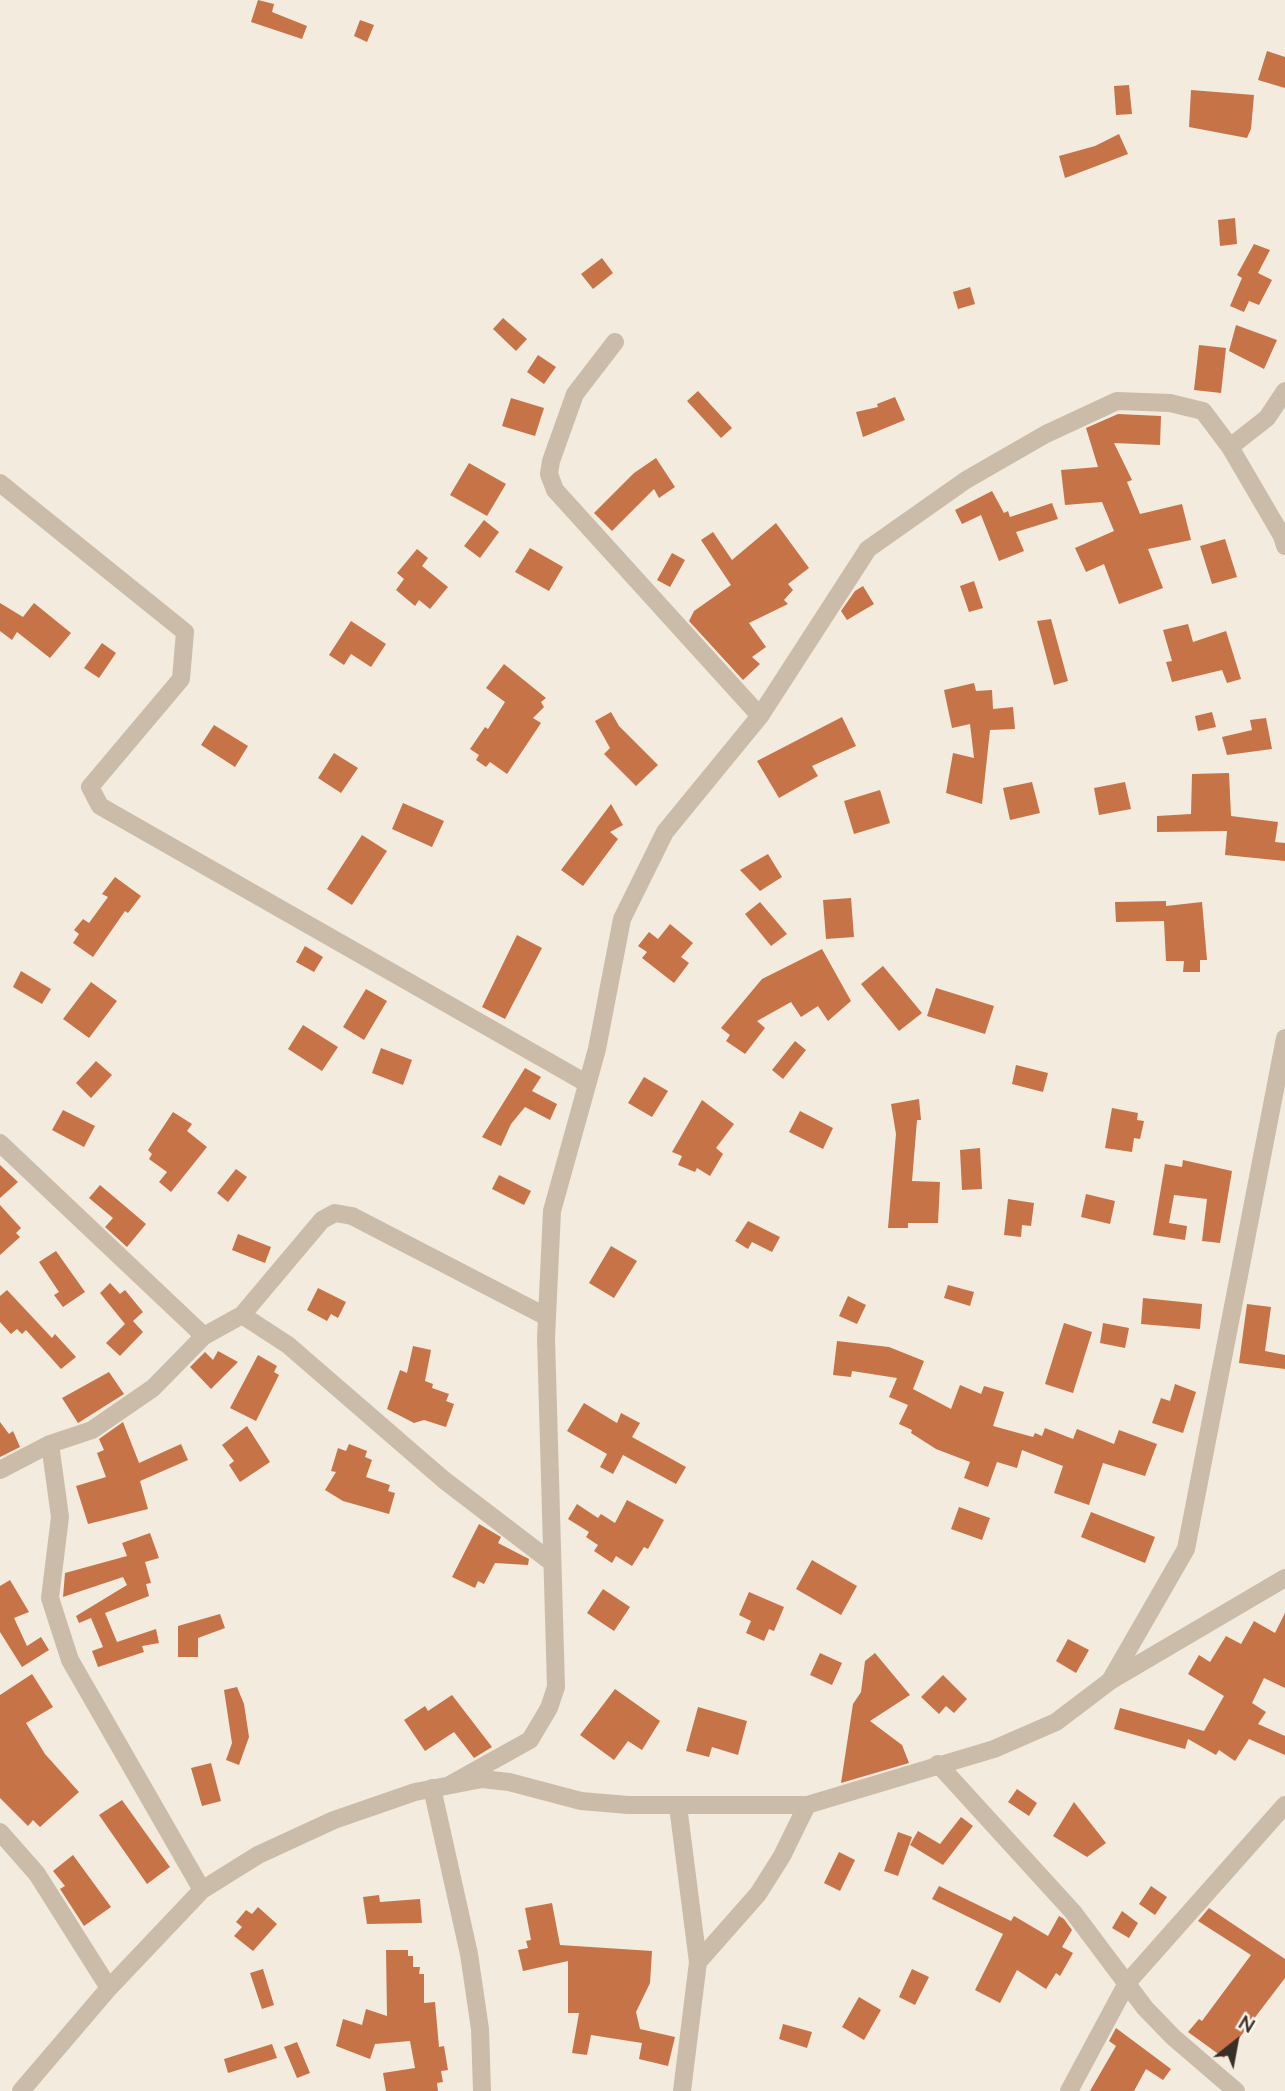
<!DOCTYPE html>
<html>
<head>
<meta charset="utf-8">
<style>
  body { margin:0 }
  #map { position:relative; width:1285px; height:2091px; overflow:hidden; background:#f3ebdd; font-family:Lato,sans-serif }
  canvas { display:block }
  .north { position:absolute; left:1201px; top:2007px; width:70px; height:70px; -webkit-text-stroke:5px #faf4ea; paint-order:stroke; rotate:31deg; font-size:19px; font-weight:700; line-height:28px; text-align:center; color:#382f29 }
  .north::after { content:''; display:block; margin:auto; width:24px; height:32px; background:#382f29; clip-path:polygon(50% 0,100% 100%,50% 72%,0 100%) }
</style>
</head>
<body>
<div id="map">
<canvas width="1285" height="2091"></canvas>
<div class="north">N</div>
</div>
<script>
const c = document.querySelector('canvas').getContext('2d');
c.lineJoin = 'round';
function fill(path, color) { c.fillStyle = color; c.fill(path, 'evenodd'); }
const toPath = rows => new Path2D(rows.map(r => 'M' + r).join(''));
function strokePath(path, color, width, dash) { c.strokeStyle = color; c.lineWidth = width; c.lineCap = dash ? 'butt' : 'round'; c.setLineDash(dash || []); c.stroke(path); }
fill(toPath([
  [258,0,274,4,272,12,307,26,302,39,251,22],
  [360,20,374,25,367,42,354,36],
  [1267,51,1285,57,1285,88,1258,80],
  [1129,85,1132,114,1116,115,1114,86],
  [1191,90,1254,95,1251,129,1247,138,1189,127],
  [1119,134,1128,154,1065,178,1059,156,1095,146],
  [1235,218,1237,244,1220,246,1218,220],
  [1254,244,1270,250,1258,273,1272,280,1259,305,1249,301,1244,312,1230,306,1242,278,1237,275],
  [602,258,613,273,593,289,581,274],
  [970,287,975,304,958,309,953,292],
  [503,318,527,339,516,351,493,329],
  [1236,325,1277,340,1264,369,1229,351],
  [1199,345,1226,348,1221,393,1194,390],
  [538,355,556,367,544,384,527,372],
  [698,391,732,428,721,438,687,401],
  [895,397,905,420,863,437,856,412,878,407,877,404],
  [511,398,544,408,535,436,502,426],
  [1118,414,1161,416,1160,445,1114,443,1132,480,1127,482,1140,514,1182,504,1191,540,1148,549,1163,588,1119,604,1104,564,1086,572,1075,548,1114,531,1102,502,1065,505,1061,470,1098,467,1086,428],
  [656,458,675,487,659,498,654,489,612,531,594,513,634,473],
  [469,463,506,484,487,516,450,495],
  [992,491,1004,513,1008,511,1010,517,1052,503,1058,519,1016,532,1024,551,999,561,981,515,962,524,955,510],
  [484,520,499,532,480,558,464,546],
  [776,523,809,568,788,584,793,590,784,600,788,604,749,623,766,647,752,657,760,664,743,680,689,621,694,611,731,585,701,540,713,532,732,560],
  [1225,539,1237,577,1212,584,1200,546],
  [530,548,563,567,549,591,515,572],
  [417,549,428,558,422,566,448,587,430,609,419,600,415,606,396,590,404,579,397,573],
  [672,553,685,560,670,587,657,580],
  [974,581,983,608,969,612,960,586],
  [863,586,874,604,847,620,841,611,855,591],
  [0,603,23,617,34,603,71,633,50,658,17,632,12,640,0,631],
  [1051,619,1068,681,1054,685,1037,621],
  [351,621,386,644,371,667,351,654,344,665,329,655],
  [1188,624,1193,642,1226,631,1241,679,1227,683,1222,670,1172,682,1166,662,1172,661,1163,630],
  [102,643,116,653,99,678,84,668],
  [504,664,546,698,541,702,544,707,533,718,541,723,507,774,490,762,486,767,476,760,479,755,470,749,485,727,488,729,505,702,486,688],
  [974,683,976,691,992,690,993,709,1013,707,1015,729,990,730,982,804,946,793,953,753,974,758,970,724,952,728,944,690],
  [611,712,619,726,658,765,636,786,604,754,610,748,595,721],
  [1212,712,1216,727,1198,731,1195,716],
  [842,717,856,746,812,766,818,776,779,798,757,761],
  [1266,718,1272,749,1227,755,1222,737,1252,730,1250,720],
  [214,725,248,746,235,767,201,745],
  [334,753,358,768,341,793,318,778],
  [1229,773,1231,816,1278,822,1275,842,1285,843,1285,861,1225,855,1227,831,1157,832,1157,816,1191,814,1192,774],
  [1032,782,1040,813,1010,820,1003,788],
  [1125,782,1131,809,1099,815,1094,788],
  [880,790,890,823,854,834,844,801],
  [403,803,444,821,432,847,392,829],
  [611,804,623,825,610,832,618,839,583,886,561,870],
  [362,835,387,851,352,905,327,889],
  [768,854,782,877,760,891,740,870],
  [115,877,141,896,128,913,125,911,93,957,73,943,79,934,74,930,83,919,89,923,108,897,102,894],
  [851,898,854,937,826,939,823,900],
  [1166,901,1166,906,1202,902,1207,960,1200,960,1200,972,1183,972,1184,961,1166,961,1164,921,1116,922,1115,902],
  [760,902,787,934,771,946,745,914],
  [670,924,693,943,681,957,689,963,674,983,642,958,647,952,638,946,649,932,658,939],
  [517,935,542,948,505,1019,482,1007],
  [305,946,323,957,314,972,296,962],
  [822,949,851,1001,828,1021,818,1006,801,1017,791,1002,757,1021,765,1028,745,1054,726,1041,730,1035,721,1028,762,979],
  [883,966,922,1013,899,1031,861,984],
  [21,971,51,989,42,1004,13,987],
  [91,982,117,1001,89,1038,63,1019],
  [936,988,994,1006,985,1034,927,1016],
  [366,989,387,1001,364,1040,343,1027],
  [303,1025,338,1047,322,1071,288,1049],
  [795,1041,806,1050,783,1079,772,1070],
  [381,1048,412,1060,403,1085,372,1073],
  [96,1061,112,1075,91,1098,76,1083],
  [1016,1065,1048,1073,1043,1092,1012,1084],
  [525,1068,541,1077,532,1091,557,1104,550,1120,525,1107,511,1124,501,1146,482,1137],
  [644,1077,668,1091,652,1117,628,1103],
  [919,1099,921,1120,917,1120,912,1181,940,1182,938,1223,908,1223,908,1228,888,1228,896,1134,891,1104],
  [702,1100,734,1124,716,1148,723,1154,710,1176,697,1168,695,1172,678,1165,682,1156,672,1152],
  [1112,1108,1138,1113,1137,1120,1144,1121,1140,1139,1134,1138,1132,1152,1105,1148],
  [63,1110,95,1126,84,1147,52,1130],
  [800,1111,833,1128,823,1149,789,1132],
  [173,1112,192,1124,187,1131,207,1147,171,1192,159,1182,167,1172,149,1159,152,1154,148,1150],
  [980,1148,982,1189,962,1190,960,1150],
  [1183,1160,1232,1171,1220,1243,1202,1241,1207,1199,1174,1195,1169,1223,1187,1226,1185,1240,1153,1235,1165,1164,1182,1167],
  [0,1165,18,1182,0,1198],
  [236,1169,247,1177,228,1202,217,1193],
  [499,1175,531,1191,524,1205,492,1189],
  [100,1185,146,1224,127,1247,105,1227,113,1218,89,1198],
  [1086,1194,1115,1201,1110,1224,1081,1217],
  [1008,1199,1034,1203,1031,1226,1022,1225,1021,1237,1004,1235],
  [0,1205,21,1228,16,1233,20,1237,0,1255],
  [748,1221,780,1237,772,1252,752,1242,748,1249,735,1241],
  [238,1234,271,1247,265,1263,232,1250],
  [611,1246,637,1261,614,1298,589,1283],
  [56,1251,85,1292,63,1307,54,1295,59,1292,39,1262],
  [110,1283,120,1294,125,1290,143,1312,133,1321,143,1332,120,1356,106,1343,125,1324,100,1293],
  [948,1285,974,1292,970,1306,944,1298],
  [318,1288,346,1302,338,1318,331,1314,327,1321,307,1310],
  [7,1290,52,1338,55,1334,76,1357,61,1369,26,1330,22,1334,17,1329,11,1334,0,1322,0,1296],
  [848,1296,866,1305,857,1324,839,1316],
  [1143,1298,1202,1304,1200,1329,1141,1324],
  [1247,1304,1271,1307,1265,1351,1285,1355,1285,1369,1239,1363],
  [1064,1323,1092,1332,1073,1393,1045,1384],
  [1103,1323,1129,1328,1125,1348,1100,1343],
  [837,1341,889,1347,924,1361,913,1389,951,1409,960,1385,981,1394,984,1386,1004,1392,993,1426,1033,1437,1035,1433,1042,1436,1045,1428,1073,1439,1077,1429,1114,1444,1119,1430,1157,1444,1145,1476,1103,1463,1089,1505,1054,1493,1063,1466,1022,1450,1017,1468,997,1462,988,1487,964,1478,970,1462,936,1449,911,1433,912,1430,899,1424,908,1405,889,1397,897,1378,852,1371,851,1377,833,1375],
  [413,1346,431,1350,425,1381,433,1384,432,1388,449,1394,446,1401,454,1404,446,1427,424,1420,414,1423,387,1409,400,1370,407,1373],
  [218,1351,238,1362,211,1389,190,1367,205,1352,213,1360],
  [258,1355,277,1366,274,1372,279,1375,256,1421,230,1408],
  [109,1372,124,1394,78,1423,62,1398],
  [1175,1384,1196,1392,1183,1433,1152,1423,1161,1398,1170,1401],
  [584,1403,617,1423,621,1413,640,1423,632,1437,686,1467,676,1484,623,1455,613,1474,600,1467,607,1454,567,1431],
  [0,1422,9,1434,13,1431,20,1447,0,1457],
  [123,1422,139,1463,181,1444,188,1460,140,1481,148,1509,88,1524,76,1486,106,1477,97,1453,104,1450,99,1439],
  [247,1426,270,1462,240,1482,229,1465,234,1461,222,1445],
  [349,1444,367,1451,365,1457,372,1460,366,1477,390,1485,388,1491,395,1493,389,1514,343,1501,325,1490,336,1472,331,1471,338,1448,346,1451],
  [627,1500,664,1520,648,1549,644,1547,632,1566,616,1556,612,1563,594,1551,598,1545,586,1537,589,1532,568,1519,577,1504,598,1518,601,1514,615,1523],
  [959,1507,990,1518,982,1540,951,1529],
  [1091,1512,1155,1537,1145,1563,1081,1537],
  [479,1524,501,1537,498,1543,529,1559,528,1565,495,1563,484,1584,478,1581,475,1588,452,1577],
  [150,1533,159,1558,145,1562,151,1583,146,1584,149,1596,105,1613,117,1642,156,1629,159,1643,142,1646,144,1652,98,1667,92,1651,103,1647,91,1618,79,1623,76,1616,127,1585,123,1577,63,1597,65,1573,127,1556,122,1543],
  [812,1560,857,1586,841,1615,796,1589],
  [10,1580,29,1612,14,1618,27,1646,41,1637,49,1650,22,1667,0,1632,0,1586],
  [603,1589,630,1607,614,1631,587,1613],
  [749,1592,784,1607,774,1631,769,1629,764,1641,746,1633,751,1621,739,1615],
  [1285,1613,1285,1688,1264,1678,1252,1703,1266,1712,1258,1724,1285,1736,1285,1755,1249,1739,1235,1761,1219,1750,1216,1755,1188,1739,1185,1749,1114,1729,1120,1708,1204,1731,1224,1696,1188,1674,1199,1655,1210,1662,1226,1636,1241,1644,1254,1621,1275,1633],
  [220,1614,225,1628,198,1638,198,1657,178,1657,178,1626],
  [1068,1639,1089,1650,1076,1673,1056,1661],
  [820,1653,842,1663,832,1685,810,1675],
  [875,1653,910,1695,870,1721,902,1745,909,1763,841,1783,853,1704,861,1692,865,1661],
  [32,1674,53,1707,26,1723,45,1754,79,1792,40,1827,33,1820,28,1826,0,1798,0,1695],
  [943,1675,967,1699,954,1713,946,1706,939,1714,921,1697],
  [237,1687,244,1704,249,1737,239,1765,226,1760,232,1743,224,1690],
  [615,1689,660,1721,642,1750,628,1741,614,1760,580,1735],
  [452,1695,492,1747,474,1758,454,1732,425,1751,404,1720,425,1706,428,1711],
  [698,1707,747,1721,738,1755,712,1747,709,1757,686,1751],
  [211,1763,221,1801,202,1806,191,1768],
  [1017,1789,1037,1803,1029,1816,1008,1802],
  [122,1800,170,1867,147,1884,99,1815],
  [1074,1802,1106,1843,1087,1857,1053,1836],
  [961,1817,973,1826,943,1865,910,1845,918,1831,940,1844],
  [898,1832,912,1837,898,1876,884,1871],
  [839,1852,855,1860,840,1891,824,1883],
  [73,1855,111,1907,84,1926,60,1889,65,1886,53,1871],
  [939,1886,1011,1921,1014,1916,1048,1936,1059,1916,1064,1919,1072,1930,1062,1947,1073,1953,1060,1976,1056,1973,1046,1989,1017,1970,1000,2003,975,1990,1003,1934,932,1899],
  [1151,1886,1167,1897,1155,1915,1139,1904],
  [379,1895,380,1902,420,1899,422,1923,367,1924,363,1897],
  [552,1903,560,1945,652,1951,650,1983,636,2012,640,2029,675,2037,668,2066,639,2059,642,2043,591,2035,587,2055,572,2053,579,2013,568,2013,568,1961,523,1971,518,1950,528,1948,526,1941,531,1940,525,1908],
  [258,1907,277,1924,253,1951,234,1936,242,1927,236,1922,246,1910,252,1914],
  [1209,1908,1285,1959,1285,1978,1224,2058,1188,2032,1199,2019,1202,2021,1251,1955,1198,1921],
  [1122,1911,1138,1923,1129,1938,1112,1928],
  [386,1950,408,1950,408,1956,413,1956,413,1967,420,1967,419,1974,424,1974,424,2003,435,2002,439,2047,444,2046,448,2070,441,2071,443,2082,437,2083,438,2091,386,2091,383,2073,415,2068,410,2041,375,2044,370,2059,336,2046,343,2019,362,2025,366,2009,387,2016],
  [263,1969,274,2005,262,2009,250,1973],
  [912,1969,929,1977,915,2005,899,1997],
  [859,1997,881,2010,864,2040,842,2027],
  [783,2024,812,2032,807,2048,779,2039],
  [1116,2028,1171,2069,1163,2080,1146,2069,1134,2091,1090,2091,1116,2046,1109,2041],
  [297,2042,310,2073,297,2078,284,2047],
  [272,2044,277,2058,228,2073,224,2059]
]), '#c67348');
strokePath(toPath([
  [615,342,575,394,551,461,549,474,555,490,760,716],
  [1230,447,1267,418,1285,391],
  [0,483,185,632,181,679,90,787,100,806,586,1083],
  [0,1143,204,1336,242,1315,288,1345,444,1480,550,1561],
  [242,1315,322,1220,335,1213,352,1216,547,1317],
  [50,1444,60,1517,50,1598,58,1623,70,1660,202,1890],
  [0,1470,50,1444,92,1430,153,1388,204,1336],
  [1110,1681,1186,1549,1285,1038],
  [938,1764,1073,1912,1145,2008,1173,2037,1236,2091],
  [451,1784,530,1740,549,1708,556,1687,546,1338,552,1211,597,1049,622,919,665,832,760,716,868,549,966,480,1046,434,1117,401,1170,403,1203,411,1230,447,1282,536,1285,546],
  [432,1788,469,1954,480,2029,482,2091],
  [678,1806,698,1962,682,2091],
  [0,1832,37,1874,109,1988],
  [698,1962,758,1894,782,1856,807,1805],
  [1069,2091,1127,1983,1285,1805]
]), '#cbbca9', 18);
strokePath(toPath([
  [21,2091,109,1988,202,1890,258,1855,334,1820,415,1792,482,1779,509,1782,581,1801,628,1805,807,1805,994,1749,1056,1722,1110,1681,1285,1578]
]), '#cbbca9', 18);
</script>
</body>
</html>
